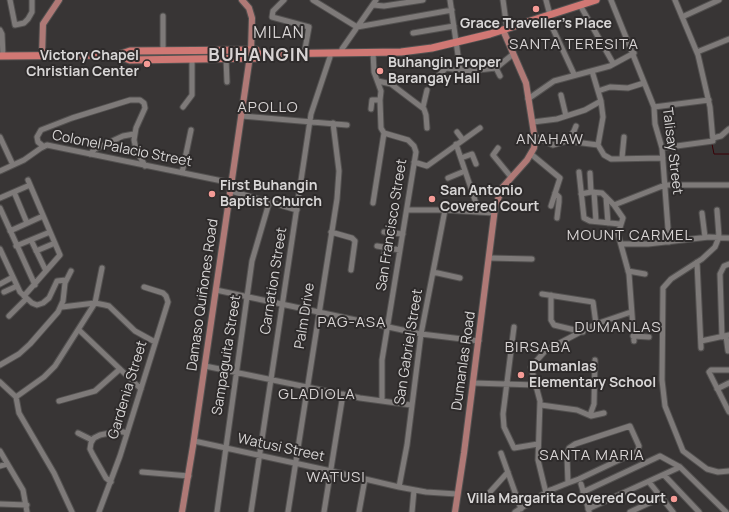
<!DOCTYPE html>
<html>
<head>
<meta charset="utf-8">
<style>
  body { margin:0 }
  canvas { display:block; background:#383535 }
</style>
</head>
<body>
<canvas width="729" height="512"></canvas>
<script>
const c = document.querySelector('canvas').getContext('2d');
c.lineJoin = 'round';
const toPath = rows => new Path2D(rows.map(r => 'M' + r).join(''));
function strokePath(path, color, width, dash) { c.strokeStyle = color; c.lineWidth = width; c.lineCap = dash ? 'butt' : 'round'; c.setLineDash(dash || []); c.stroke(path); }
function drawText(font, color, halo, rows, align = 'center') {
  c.font = font + ' Manrope,sans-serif'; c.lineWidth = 4; c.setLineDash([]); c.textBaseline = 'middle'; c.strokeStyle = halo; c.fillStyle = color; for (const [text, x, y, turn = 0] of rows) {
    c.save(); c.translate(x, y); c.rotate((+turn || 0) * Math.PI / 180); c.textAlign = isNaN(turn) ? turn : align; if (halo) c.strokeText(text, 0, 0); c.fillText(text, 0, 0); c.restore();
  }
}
strokePath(toPath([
  [712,144,714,154,729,154]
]), '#3a0106', 1);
const minor = toPath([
  [10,0,15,25,24,23,28,19,32,12,32,0],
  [284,0,273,11,272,17,309,27,305,49],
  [313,0,357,27,452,10],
  [450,0,460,69],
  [503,0,507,29],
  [546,0,550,15],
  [611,0,654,107,655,124,662,148,669,242],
  [373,5,384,6,423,0],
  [580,5,613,63],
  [163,16,163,51],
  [547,16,574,74],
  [682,17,719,0],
  [0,30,2,34,3,56],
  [413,33,454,26],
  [342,49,376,0],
  [373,52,374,72,381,91,380,100,381,128,384,133,408,140,414,146,416,152,382,360,382,401],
  [697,52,729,39],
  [226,58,227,82],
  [496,68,500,76],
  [592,71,601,101,603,117,598,145],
  [436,78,446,68,469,71,496,68,512,55],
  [378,81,391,84,424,109,426,115,427,128],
  [598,91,610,87,628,88,644,83],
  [561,95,566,116],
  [528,99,554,81,610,66,634,53],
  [183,107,192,95,192,59],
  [423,107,427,90],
  [654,107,709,100],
  [371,109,372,100,380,100],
  [242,116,347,125],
  [533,122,557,119,585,110,601,101],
  [457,132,463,140],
  [535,136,553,145,567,141,598,145,604,155,611,159,663,158],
  [0,137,13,165],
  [713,138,721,136,729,129],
  [567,141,574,131,576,126],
  [456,144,479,212],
  [43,146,38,142,37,137,41,130,72,118,130,100,140,100,144,103,145,108,136,128,134,140,136,149,145,166],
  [498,148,493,155,511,177],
  [662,148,713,141,710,107,698,55,675,0],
  [90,154,95,149,123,136,134,134],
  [531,154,560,178,551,206],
  [461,158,472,154,476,164],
  [622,158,624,137],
  [414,162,427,166,480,128],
  [0,171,24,160,41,148,47,145,232,183],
  [579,172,584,218,590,221,620,224],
  [182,173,191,130],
  [590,173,591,192],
  [448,178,465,171],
  [231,191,297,210],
  [14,192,27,223],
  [594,192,596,221],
  [555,193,559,197,559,202,557,218],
  [581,194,591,192,602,193,614,205,623,218,618,234,629,274,634,341],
  [606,197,608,223],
  [0,198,30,185],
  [373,203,384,133],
  [614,205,665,185,729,185],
  [0,208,35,285],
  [407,210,445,210,494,213],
  [717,210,719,237,715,247,702,259,671,279,663,288,662,380,665,406,683,451,707,469,718,472,729,471],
  [702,213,705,237],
  [10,231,43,216],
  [331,232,352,238,355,241,351,270],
  [384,232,403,234],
  [31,240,46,271],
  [621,244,648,244,709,237,729,238],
  [16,246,50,232],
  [377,246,400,250],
  [0,249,20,292,32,303,37,305,43,303,49,298,57,281,66,280],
  [36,251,55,243],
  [383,258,386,248],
  [489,258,532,259],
  [697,262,701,348],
  [628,271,645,274],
  [433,272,460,278],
  [0,284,13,277],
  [216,290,421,334,479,341],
  [4,292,17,286],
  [542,294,593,302,596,324],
  [551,295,551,320,554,325,583,332],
  [24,296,60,255,28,180],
  [62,307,95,303,105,305,109,306,135,331,155,342],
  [9,316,26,299],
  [514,327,503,414,504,427,514,448,538,444],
  [79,330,141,389],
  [633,336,649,337],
  [726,336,728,351],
  [722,337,720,274,724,266,729,264],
  [701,341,729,335],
  [0,365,19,354,30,344,58,312,63,301,65,283,71,271],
  [205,366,360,398,411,405],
  [729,370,711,370,709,372,729,412],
  [0,382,16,397],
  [473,383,536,385],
  [717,389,729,383],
  [59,401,95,391,120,369],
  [541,405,577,410,591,416,604,413],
  [590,415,594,404,595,360],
  [78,433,92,440],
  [194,441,331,471,399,487,426,492,457,494],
  [0,451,23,490,27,512],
  [501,453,521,509],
  [0,466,7,464],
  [142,472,189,476],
  [664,475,699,512],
  [111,482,106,478,93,455,90,449,91,443,94,438,100,435,119,431,127,433],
  [649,482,673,512],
  [581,484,589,511],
  [399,487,407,445,421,334,445,210],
  [490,492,508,472],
  [583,492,660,456,680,467,726,512],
  [546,493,538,460,540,401,531,367,546,350,596,324,631,312],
  [0,504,27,505],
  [588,509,680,467],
  [72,512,54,473,19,413,16,397,44,377,55,366,95,303,102,268],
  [99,512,120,456,168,302,166,296,163,293,144,287],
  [217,512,252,261,269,203],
  [251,512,311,114,330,57],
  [288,512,337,199,339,171,333,123],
  [324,512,343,394],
  [359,512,365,479],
  [412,512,414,490],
  [515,512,550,490,553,489,568,483,579,479,638,451,639,446,630,426,575,444,569,448,567,456,568,483],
  [630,512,662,497]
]);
const major = toPath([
  [242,0,249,8,252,18,251,51],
  [42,56,43,24,59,0],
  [182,512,193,446,250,56],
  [455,512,464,453,495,208,502,188,527,160,534,148,535,140,526,83,503,30]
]);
const highway = toPath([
  [257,54,401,52,432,48,490,34,596,0],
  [117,55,130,60,262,58],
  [118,55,130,51,256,50],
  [0,56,122,55]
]);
strokePath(minor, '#535150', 7);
strokePath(major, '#535150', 8);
strokePath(highway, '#535150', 9);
strokePath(minor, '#7e7a79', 5);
strokePath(major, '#af7976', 6);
strokePath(highway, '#d07874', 7);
const majorBridge = toPath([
  [250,56,251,51]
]);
strokePath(majorBridge, '#535150', 8, []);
strokePath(majorBridge, '#af7976', 6);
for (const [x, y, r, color] of [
  [536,9,4,"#f59b96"],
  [147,64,4,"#f59b96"],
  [380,71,4,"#f59b96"],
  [212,194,4,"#f59b96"],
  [432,199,4,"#f59b96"],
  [521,375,4,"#f59b96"],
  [674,499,4,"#f59b96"]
]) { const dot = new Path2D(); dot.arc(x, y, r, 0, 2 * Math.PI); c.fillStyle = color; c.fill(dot); strokePath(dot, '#2e2b2b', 1.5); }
drawText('bold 14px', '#d8d6d6', '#2e2b2b', [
  ["Grace Traveller’s Place",536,24,"center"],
  ["Victory Chapel",139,56,"right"],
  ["Christian Center",139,72,"right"],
  ["Buhangin Proper",388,63],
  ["Barangay Hall",388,79],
  ["First Buhangin",220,186],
  ["Baptist Church",220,202],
  ["San Antonio",440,191],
  ["Covered Court",440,207],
  ["Dumanlas",529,367],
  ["Elementary School",529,383],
  ["Villa Margarita Covered Court",666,499,"right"]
], 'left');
drawText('14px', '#d8d6d6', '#2e2b2b', [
  ["Colonel Palacio Street",122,149,11],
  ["Talisay Street",672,151,83],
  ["San Francisco Street",392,225,-81],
  ["Carnation Street",274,281,-81],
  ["Damaso Quiñones Road",203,295,-82],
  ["Palm Drive",305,316,-81],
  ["San Gabriel Street",409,347,-81],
  ["Sampaguita Street",227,355,-81],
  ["Dumanlas Road",464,361,-82],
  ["Gardenia Street",128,390,-73],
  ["Watusi Street",281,448,12]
]);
c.letterSpacing = '1px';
drawText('15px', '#d8d4d4', '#2e2b2b', [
  ["SANTA TERESITA",574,45],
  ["APOLLO",268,108],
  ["ANAHAW",550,140],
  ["MOUNT CARMEL",630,236],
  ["PAG-ASA",352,323],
  ["DUMANLAS",618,328],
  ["BIRSABA",538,348],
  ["GLADIOLA",317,395],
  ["SANTA MARIA",592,456],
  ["WATUSI",336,478]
]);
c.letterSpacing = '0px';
c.letterSpacing = '1px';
drawText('16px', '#d8d4d4', '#2e2b2b', [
  ["MILAN",279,34]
]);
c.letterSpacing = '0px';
c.letterSpacing = '1px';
drawText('bold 18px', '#d8d4d4', '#2e2b2b', [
  ["BUHANGIN",259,56]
]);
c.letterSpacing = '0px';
</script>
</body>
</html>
